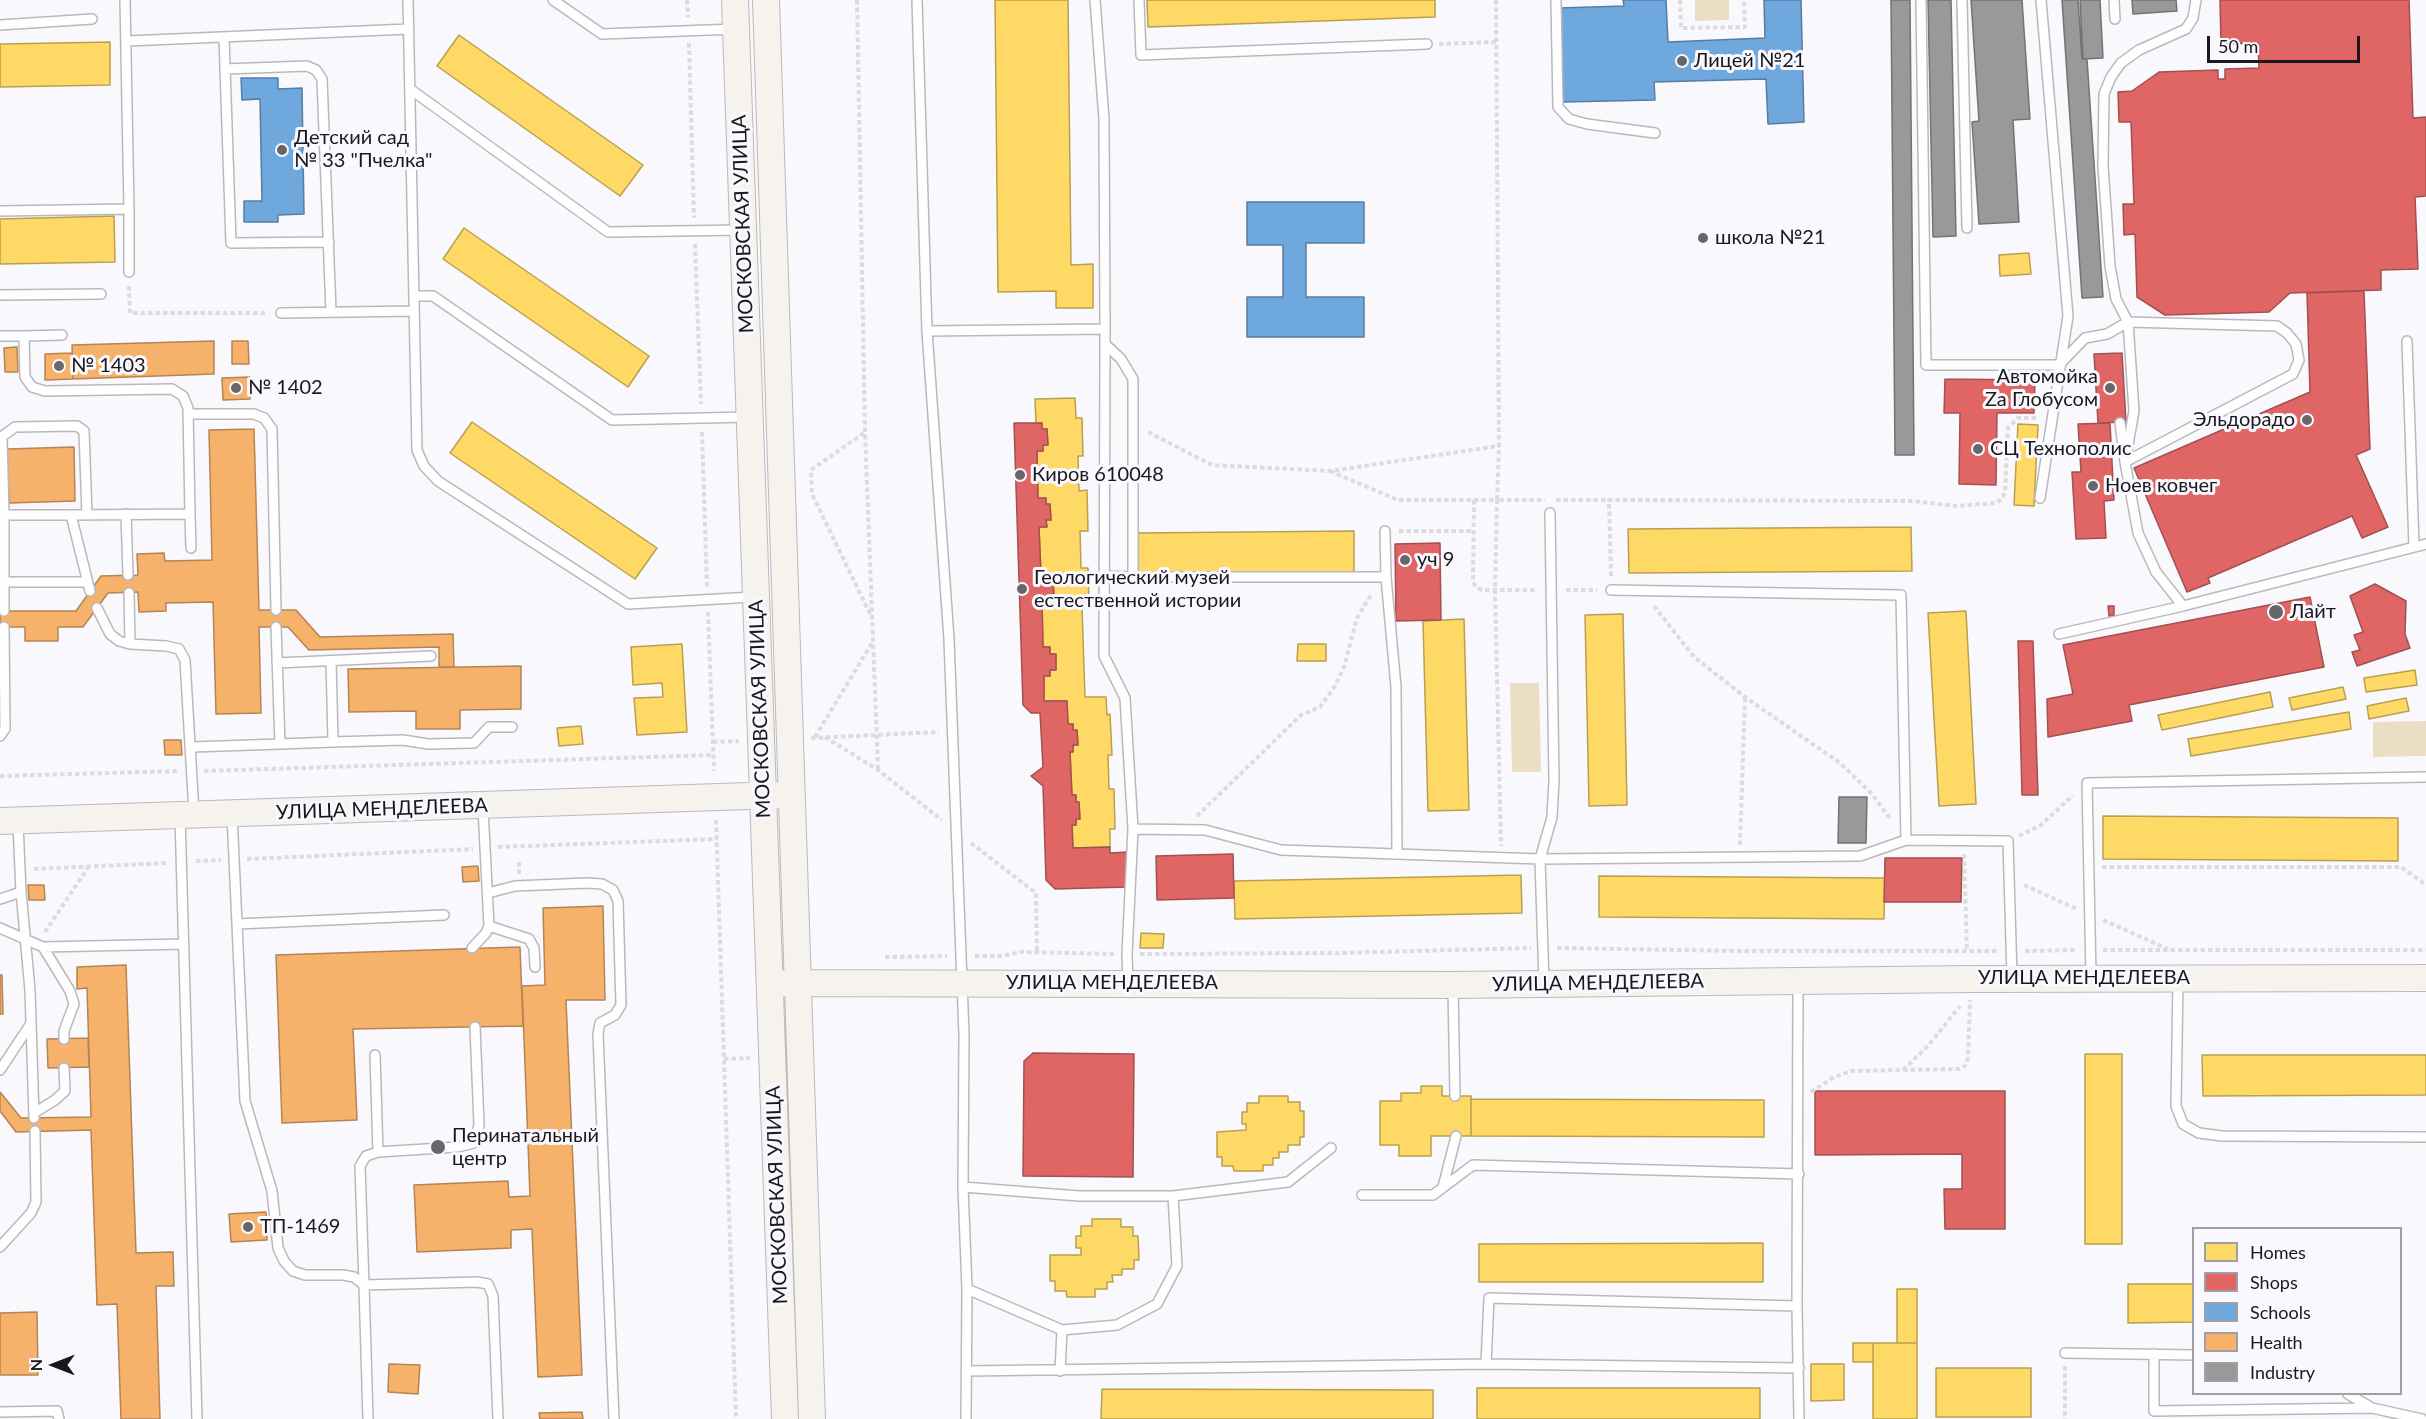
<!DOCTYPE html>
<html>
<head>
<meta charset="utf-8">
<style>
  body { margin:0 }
  #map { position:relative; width:2426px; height:1419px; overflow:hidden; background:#f9f9fd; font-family:Lato,sans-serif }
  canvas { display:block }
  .legend { position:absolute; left:2192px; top:1227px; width:210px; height:168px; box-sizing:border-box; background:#f8f8fe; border:2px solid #9f9fa4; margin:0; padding:8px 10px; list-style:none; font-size:18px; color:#19191d }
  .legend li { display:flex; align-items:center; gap:12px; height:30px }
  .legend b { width:30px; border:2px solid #9f9fa4 }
  .north { position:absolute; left:24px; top:1335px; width:60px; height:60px; -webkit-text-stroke:4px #f8f8fe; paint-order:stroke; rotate:270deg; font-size:16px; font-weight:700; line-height:24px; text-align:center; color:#19191d }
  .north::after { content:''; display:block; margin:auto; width:21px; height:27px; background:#19191d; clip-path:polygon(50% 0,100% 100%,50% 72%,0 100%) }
  .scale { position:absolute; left:2207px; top:36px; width:153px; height:27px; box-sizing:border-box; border:3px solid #19191d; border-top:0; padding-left:8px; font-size:18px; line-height:21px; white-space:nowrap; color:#19191d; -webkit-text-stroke:4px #f8f8fe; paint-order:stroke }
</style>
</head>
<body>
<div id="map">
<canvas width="2426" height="1419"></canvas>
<ul class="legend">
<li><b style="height:16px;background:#ffd966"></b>Homes</li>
<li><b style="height:16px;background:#e06666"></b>Shops</li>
<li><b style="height:16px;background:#6fa8dc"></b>Schools</li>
<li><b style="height:16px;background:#f6b26b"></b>Health</li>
<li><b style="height:16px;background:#999"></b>Industry</li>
</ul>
<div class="north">N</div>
<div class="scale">50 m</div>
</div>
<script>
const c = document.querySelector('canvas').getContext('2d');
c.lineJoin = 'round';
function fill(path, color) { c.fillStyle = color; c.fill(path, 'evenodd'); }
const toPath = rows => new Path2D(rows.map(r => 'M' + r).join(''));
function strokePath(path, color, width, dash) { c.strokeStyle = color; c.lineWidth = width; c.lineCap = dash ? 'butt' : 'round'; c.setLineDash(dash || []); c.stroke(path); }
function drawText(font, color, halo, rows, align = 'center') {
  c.font = font + ' Lato,sans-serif'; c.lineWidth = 6; c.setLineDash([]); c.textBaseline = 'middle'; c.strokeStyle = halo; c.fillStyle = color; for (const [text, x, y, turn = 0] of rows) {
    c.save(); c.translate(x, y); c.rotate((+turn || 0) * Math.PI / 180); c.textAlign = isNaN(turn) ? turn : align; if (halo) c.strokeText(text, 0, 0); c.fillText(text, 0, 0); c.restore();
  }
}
fill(toPath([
  [1695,0,1729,0,1729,20,1695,21],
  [1510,683,1539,683,1541,772,1512,772],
  [2426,721,2426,756,2373,757,2373,722]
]), '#ecddc5');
const homes = toPath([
  [995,0,1068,0,1071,265,1093,264,1093,308,1056,308,1056,291,998,292,995,0],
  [1147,0,1435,0,1435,17,1148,27,1147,0],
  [459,35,643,165,620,196,437,66,459,35],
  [110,42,110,85,0,87,0,44,110,42],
  [114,216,115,262,0,264,0,219,114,216],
  [464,228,649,356,628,387,443,259,464,228],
  [2029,253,2031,274,2000,276,1999,255,2029,253],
  [1075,398,1076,418,1082,418,1083,456,1078,456,1079,491,1087,490,1088,531,1080,531,1081,568,1088,568,1089,607,1082,607,1085,697,1106,697,1107,715,1110,714,1112,755,1108,755,1109,789,1114,789,1115,829,1110,829,1110,847,1073,848,1072,825,1076,825,1076,819,1080,819,1079,802,1076,802,1076,795,1072,795,1070,752,1073,752,1073,745,1078,745,1077,730,1073,730,1073,724,1068,724,1067,701,1044,701,1044,676,1050,676,1050,670,1056,670,1056,654,1050,654,1050,647,1043,647,1042,602,1048,602,1048,597,1054,596,1053,581,1049,581,1048,574,1041,575,1039,527,1047,527,1046,520,1051,520,1050,504,1046,504,1046,498,1038,498,1037,451,1043,451,1043,445,1048,445,1047,429,1042,429,1042,423,1036,423,1035,399,1075,398],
  [472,422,657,548,635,579,450,453,472,422],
  [2018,424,2038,425,2034,506,2014,505,2018,424],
  [1911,527,1912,571,1629,573,1628,529,1911,527],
  [1354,531,1354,573,1138,574,1138,533,1354,531],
  [1966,611,1976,804,1939,806,1928,613,1966,611],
  [1623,614,1627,805,1589,806,1585,615,1623,614],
  [1464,619,1469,810,1428,811,1423,621,1464,619],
  [682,644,687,732,637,735,634,698,663,697,662,683,633,685,631,647,682,644],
  [1298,644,1326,644,1326,661,1297,661,1298,644],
  [2415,670,2417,685,2366,692,2364,678,2415,670],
  [2343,687,2346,699,2292,710,2289,698,2343,687],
  [2270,692,2273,707,2162,730,2158,715,2270,692],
  [2406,698,2409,711,2369,719,2367,706,2406,698],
  [2349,712,2351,729,2191,756,2188,739,2349,712],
  [581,726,583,744,559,746,557,728,581,726],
  [2103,816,2398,818,2398,861,2103,859,2103,816],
  [1521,875,1522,913,1235,919,1234,881,1521,875],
  [1599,876,1885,878,1884,919,1599,917,1599,876],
  [1141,933,1164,934,1163,948,1140,948,1141,933],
  [2085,1054,2122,1054,2122,1244,2085,1244,2085,1054],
  [2202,1055,2426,1055,2426,1095,2203,1096,2202,1055],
  [1421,1086,1442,1086,1442,1096,1471,1096,1471,1136,1431,1136,1431,1156,1399,1156,1399,1145,1380,1145,1380,1101,1401,1101,1401,1093,1421,1093,1421,1086],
  [1259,1096,1288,1096,1288,1102,1300,1102,1300,1111,1304,1111,1304,1137,1300,1137,1300,1145,1288,1145,1288,1152,1279,1152,1279,1158,1273,1158,1273,1165,1263,1165,1263,1171,1234,1171,1233,1166,1222,1166,1222,1157,1217,1157,1217,1132,1246,1130,1246,1124,1242,1124,1242,1112,1247,1112,1247,1103,1259,1103,1259,1096],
  [1471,1099,1764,1100,1764,1137,1471,1136,1471,1099],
  [1092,1219,1121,1219,1121,1227,1133,1227,1133,1236,1138,1236,1139,1260,1134,1260,1134,1269,1122,1269,1122,1275,1112,1275,1113,1282,1107,1282,1107,1289,1095,1289,1095,1297,1067,1297,1066,1291,1055,1291,1055,1281,1050,1281,1050,1255,1081,1255,1081,1248,1076,1248,1076,1236,1081,1236,1081,1226,1092,1226,1092,1219],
  [1763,1243,1763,1282,1479,1282,1479,1244,1763,1243],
  [2128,1284,2194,1284,2194,1322,2128,1323,2128,1284],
  [1897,1289,1917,1289,1917,1343,1897,1343,1897,1289],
  [1853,1343,1873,1343,1873,1362,1853,1362,1853,1343],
  [1873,1343,1917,1343,1917,1419,1873,1419,1873,1343],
  [1811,1364,1844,1364,1844,1400,1811,1401,1811,1364],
  [1936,1368,2031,1368,2031,1417,1936,1417,1936,1368],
  [1477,1388,1760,1388,1760,1419,1477,1419,1477,1388],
  [1102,1389,1433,1390,1433,1419,1101,1419,1102,1389]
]);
fill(homes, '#ffd966');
strokePath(homes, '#ba9f50', 1.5);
const shops = toPath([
  [2220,0,2409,0,2413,118,2426,117,2426,196,2415,197,2418,269,2381,270,2381,290,2290,293,2269,312,2165,315,2137,297,2135,234,2124,235,2123,204,2134,204,2131,122,2119,122,2118,92,2132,91,2159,72,2218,70,2218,79,2225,79,2225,69,2259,68,2258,43,2221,44,2220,0],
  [2364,291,2370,449,2356,455,2388,527,2362,538,2352,516,2208,578,2210,583,2187,592,2134,468,2310,392,2307,293,2364,291],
  [2122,353,2126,422,2098,423,2094,354,2122,353],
  [1945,379,2035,380,2034,413,1997,413,1996,485,1959,484,1960,413,1944,413,1945,379],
  [1014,423,1042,423,1042,429,1047,429,1048,445,1043,445,1043,451,1037,451,1038,498,1046,498,1046,504,1050,504,1051,520,1046,520,1047,527,1039,527,1041,575,1048,574,1049,581,1053,581,1054,596,1048,597,1048,602,1042,602,1043,647,1050,647,1050,654,1056,654,1056,670,1050,670,1050,676,1044,676,1044,701,1067,701,1068,724,1073,724,1073,730,1077,730,1078,745,1073,745,1073,752,1070,752,1072,795,1076,795,1076,802,1079,802,1080,819,1076,819,1076,825,1072,825,1073,848,1110,847,1110,853,1128,852,1128,887,1055,889,1046,880,1043,786,1031,776,1043,767,1040,713,1031,713,1023,705,1014,423],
  [2110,423,2114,500,2104,501,2106,538,2076,539,2072,472,2081,472,2078,424,2110,423],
  [1440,543,1441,620,1396,621,1395,544,1440,543],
  [2375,584,2406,601,2405,634,2410,648,2357,666,2352,652,2360,650,2354,635,2363,632,2350,596,2375,584],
  [2310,597,2324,667,2129,705,2132,721,2048,737,2047,699,2073,694,2063,645,2310,597],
  [2108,606,2114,606,2114,616,2109,616,2108,606],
  [2018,641,2033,641,2038,795,2022,795,2018,641],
  [1233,854,1234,898,1157,900,1156,856,1233,854],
  [1885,858,1962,858,1961,902,1884,902,1885,858],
  [1033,1053,1134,1054,1133,1177,1023,1176,1024,1061,1033,1053],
  [1815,1091,2005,1091,2005,1229,1945,1229,1944,1189,1962,1189,1962,1154,1815,1155,1815,1091]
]);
fill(shops, '#e06666');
strokePath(shops, '#a44f50', 1.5);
const schools = toPath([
  [1623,0,1666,0,1668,42,1765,38,1764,0,1801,0,1804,122,1768,124,1766,79,1654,82,1655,100,1563,102,1560,8,1624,6,1623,0],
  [241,78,278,78,278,89,302,88,304,214,278,215,278,222,244,222,244,201,262,201,260,99,242,100,241,78],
  [1247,202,1364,202,1364,243,1306,243,1306,297,1364,297,1364,337,1247,337,1247,297,1283,297,1283,245,1247,245,1247,202]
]);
fill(schools, '#6fa8dc');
strokePath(schools, '#557da3', 1.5);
const health = toPath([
  [214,341,214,374,73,379,72,345,214,341],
  [232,341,248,341,249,364,232,364,232,341],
  [17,347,18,372,5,372,4,348,17,347],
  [72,353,73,379,45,380,45,354,72,353],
  [250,377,250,399,223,400,222,378,250,377],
  [254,429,259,610,296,610,320,637,453,634,454,667,439,667,439,647,309,650,288,627,259,627,261,713,216,714,213,602,166,603,166,611,139,612,138,592,108,593,83,627,58,627,58,641,25,641,25,627,0,627,0,611,76,611,101,576,138,575,137,554,164,553,165,561,212,560,209,430,254,429],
  [74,447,75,501,9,503,7,449,74,447],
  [521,666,521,709,460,710,460,729,416,729,416,711,349,712,348,669,521,666],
  [164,740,181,740,182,755,165,755,164,740],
  [478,866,479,881,463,882,462,867,478,866],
  [28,885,44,885,45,900,29,900,28,885],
  [603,906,605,1000,566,1000,582,1375,538,1377,532,1229,511,1230,511,1248,417,1252,414,1185,508,1181,509,1197,530,1196,522,986,545,985,543,908,603,906],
  [520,947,523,1026,353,1029,357,1120,282,1123,276,955,520,947],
  [126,965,136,1253,173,1252,174,1286,156,1286,160,1419,121,1419,117,1304,97,1305,91,1130,16,1132,0,1111,0,1092,21,1118,91,1117,87,988,77,989,77,967,126,965],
  [0,975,2,975,3,1014,0,1014,0,975],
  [88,1038,89,1067,48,1068,47,1039,88,1038],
  [266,1212,267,1240,231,1242,229,1214,266,1212],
  [37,1312,38,1375,0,1375,0,1313,37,1312],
  [389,1364,420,1365,418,1394,388,1392,389,1364],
  [582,1412,583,1419,540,1419,539,1413,582,1412]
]);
fill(health, '#f6b26b');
strokePath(health, '#b48454', 1.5);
const industry = toPath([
  [1891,0,1910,0,1914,455,1895,455,1891,0],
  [1928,0,1951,0,1956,236,1933,237,1928,0],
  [1971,0,2022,0,2030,119,2013,120,2019,222,1979,224,1972,122,1979,121,1971,0],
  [2062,0,2078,0,2082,59,2087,59,2103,297,2082,298,2062,0],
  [2080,0,2100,0,2103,58,2083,59,2080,0],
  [2132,0,2176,0,2177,11,2133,14,2132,0],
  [1839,797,1867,797,1866,843,1838,843,1839,797]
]);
fill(industry, '#999');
strokePath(industry, '#737374', 1.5);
const lane = toPath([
  [125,0,129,209],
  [408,0,417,450,424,466,438,481,628,604,753,597],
  [553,0,602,34,735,29],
  [917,0,927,331,949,639,964,1035,963,1187,967,1289,966,1419],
  [1095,0,1104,119,1105,329],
  [1139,0,1141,55,1427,44],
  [1556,0,1558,107,1569,119,1587,124,1655,133],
  [1921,0,1926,365,2059,365,2085,338,2107,334,2128,322,2277,326,2287,333,2296,344,2299,360,2293,374,2125,462,2120,423],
  [1962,0,1967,228],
  [2114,0,2115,19],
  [0,25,92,19],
  [224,38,231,243,329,242],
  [127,41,409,29],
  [225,69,307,66,316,70,322,79,331,312],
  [410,89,608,232,743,230],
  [0,211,129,209,129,272],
  [0,295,101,294],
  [414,296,433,296,612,420,748,417],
  [281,313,414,311],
  [927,331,1105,329,1105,344,1121,359,1133,379,1133,577,1386,577],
  [0,336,24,336,25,377,32,387,45,391,172,389,183,396,188,408,190,514,71,515,90,591],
  [24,336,62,335],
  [2407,341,2414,546],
  [1105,344,1104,656,1125,698,1133,829,1127,954,1128,982],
  [188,414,254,414,264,418,272,429,276,610],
  [0,438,15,427,77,426,84,431,87,515,4,515,4,611],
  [2,438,4,515],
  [2040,498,2068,316,2041,0],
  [126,514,128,575],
  [190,514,191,548],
  [1385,531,1386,577,1396,687,1397,854],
  [1103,576,1133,577],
  [4,582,88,582],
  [1611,590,1901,595,1906,840],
  [129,593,130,644],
  [2183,606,2156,572,2138,533,2125,462,2134,411,2128,322,2116,299,2110,266,2103,166,2104,94,2111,77,2121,63,2139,50,2186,29,2193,18,2196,0],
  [97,608,110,634,119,641,130,644,166,646,179,649,185,660,194,813],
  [2059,634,2183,606,2426,544],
  [277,663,431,656],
  [0,736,5,729,4,627],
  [333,742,403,740,428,744,474,743,489,727,512,727],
  [280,744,333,742,331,661],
  [192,747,280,744,276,627],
  [232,814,245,1101,272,1191,278,1248,284,1261,293,1271,305,1275,343,1275,354,1277,364,1285,368,1419],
  [180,816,197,1419],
  [18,823,21,892,30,990,34,1118],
  [1133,829,1205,830,1281,850,1540,859,1860,856,1906,840,2008,841,2012,977],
  [488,893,515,886,587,883,602,884,613,890,618,901,621,1005,615,1015,600,1023,598,1034,614,1419],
  [0,899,21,892],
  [237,924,444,915],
  [489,926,529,939,534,948,535,967],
  [0,928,43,947,184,944],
  [43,947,70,991,74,1004,64,1031,64,1039],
  [472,948,486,933,489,926,483,808],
  [2091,976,2087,783,2426,777],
  [2178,980,2176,1106,2183,1124,2199,1133,2222,1136,2426,1137],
  [1544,983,1540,859,1552,817,1554,780,1550,513],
  [1798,983,1797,1306,1799,1419],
  [1453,987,1455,1096],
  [375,1055,378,1152,366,1156,360,1166,364,1285,477,1282,488,1284,493,1296,498,1419],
  [0,1070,30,1025],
  [34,1113,55,1100,65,1091,64,1068],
  [378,1152,457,1147,474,1143,479,1125,475,1027],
  [963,1187,1079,1196,1173,1196,1177,1266,1157,1304,1117,1325,1062,1330,967,1289],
  [1443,1187,1456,1136],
  [1362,1195,1433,1195,1473,1165,1799,1174],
  [1173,1196,1288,1182,1331,1148],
  [0,1247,31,1213,36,1202,35,1131],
  [2065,1353,2194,1355],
  [2154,1354,2154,1411,2372,1408,2422,1419],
  [1486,1364,1489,1298,1797,1306],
  [966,1371,1486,1364,1799,1368],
  [1060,1371,1062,1330],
  [2348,1394,2372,1408],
  [0,1412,57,1411,59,1419]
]);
const secondary = toPath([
  [735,0,785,1419],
  [766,0,812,1419],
  [0,821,779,795],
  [770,983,1453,985,1971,979,2426,978]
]);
strokePath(lane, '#b9b9bd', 12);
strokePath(secondary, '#b9b9bd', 28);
strokePath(toPath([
  [687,0,688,17],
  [857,0,865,432,878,770],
  [1496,0,1499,446,1497,500,1545,500],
  [1680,0,1681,28,1745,27,1744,0],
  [689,43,694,218],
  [1439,44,1496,42],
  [695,244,701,404],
  [129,286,130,313,268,313],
  [702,432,707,587],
  [1148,432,1212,465,1330,471,1499,446],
  [864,433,811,470,812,494,872,618],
  [1330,471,1398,500,1474,500,1473,582,1476,587,1482,590,1537,590],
  [1474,500,1497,500,1495,591,1501,846],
  [1556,500,1609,500],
  [1399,531,1473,531],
  [1611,576,1609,500,1913,501,1956,506,1996,503,2002,499,2005,492,2008,428,2018,418,2039,418],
  [1566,590,1597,590],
  [1654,606,1694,657,1745,697,1840,763,1872,794,1891,820],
  [708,612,714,771],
  [815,737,872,643],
  [825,737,878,770,942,820],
  [811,738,939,732],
  [713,742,739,741],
  [204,771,713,755],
  [0,776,179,771],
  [1197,816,1301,715,1320,707,1335,686,1344,667,1357,618,1372,593],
  [716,820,736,1419],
  [2019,836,2041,825,2073,795],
  [971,843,1036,893,1037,953],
  [1740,845,1745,697],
  [498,847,716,839],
  [1964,854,1967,951],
  [247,859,473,849],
  [196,861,221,860],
  [2102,867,2401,867,2426,885],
  [34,869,167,863],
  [519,874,519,859],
  [2024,885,2077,909],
  [2103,920,2168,949],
  [45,932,89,866],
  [1557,948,1741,951,1999,951],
  [2103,950,2426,950],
  [2025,951,2077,950],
  [1140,954,1339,953,1531,948],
  [975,956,1002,956,1021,952,1114,954],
  [885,957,947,956],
  [724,1059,750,1058],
  [1903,1070,1927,1047,1960,1006],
  [1811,1092,1834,1077,1852,1071,1959,1069,1965,1066,1968,1058,1970,1000],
  [2065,1366,2065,1419]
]), '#dcdcde', 4, [4.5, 3]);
strokePath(lane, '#fefeff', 9);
strokePath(secondary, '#f6f3ef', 26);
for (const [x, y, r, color] of [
  [1682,61,6,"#67676b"],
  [282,150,6,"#67676b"],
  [1703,238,6,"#67676b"],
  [59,366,6,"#67676b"],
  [236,388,6,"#67676b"],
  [2110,388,6,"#67676b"],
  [2307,420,6,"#67676b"],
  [1978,449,6,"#67676b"],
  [1020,475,6,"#67676b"],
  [2093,486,6,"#67676b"],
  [1405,560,6,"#67676b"],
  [1022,589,6,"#67676b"],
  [2276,612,8,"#67676b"],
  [438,1147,8,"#67676b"],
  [248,1227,6,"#67676b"]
]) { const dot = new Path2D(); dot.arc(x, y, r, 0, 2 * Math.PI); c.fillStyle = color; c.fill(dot); strokePath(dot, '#f8f8fe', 2); }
drawText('20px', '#19191d', '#f8f8fe', [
  ["Лицей №21",1694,61],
  ["Детский сад",294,138],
  ["№ 33 \"Пчелка\"",294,161],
  ["школа №21",1715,238],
  ["№ 1403",71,366],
  ["Автомойка",2098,377,"right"],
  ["Za Глобусом",2098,400,"right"],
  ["№ 1402",248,388],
  ["Эльдорадо",2295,420,"right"],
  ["СЦ Технополис",1990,449],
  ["Киров 610048",1032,475],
  ["Ноев ковчег",2105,486],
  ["уч 9",1417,560],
  ["Геологический музей",1034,578],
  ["естественной истории",1034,601],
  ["Лайт",2290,612],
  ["Перинатальный",452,1136],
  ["центр",452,1159],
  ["ТП-1469",260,1227]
], 'left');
drawText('20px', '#19191d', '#f8f8fe', [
  ["МОСКОВСКАЯ УЛИЦА",743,224,-92],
  ["МОСКОВСКАЯ УЛИЦА",760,709,-92],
  ["УЛИЦА МЕНДЕЛЕЕВА",382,809,-2],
  ["УЛИЦА МЕНДЕЛЕЕВА",2084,978],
  ["УЛИЦА МЕНДЕЛЕЕВА",1112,983],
  ["УЛИЦА МЕНДЕЛЕЕВА",1598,983,-1],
  ["МОСКОВСКАЯ УЛИЦА",777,1195,-92]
]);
</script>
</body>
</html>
